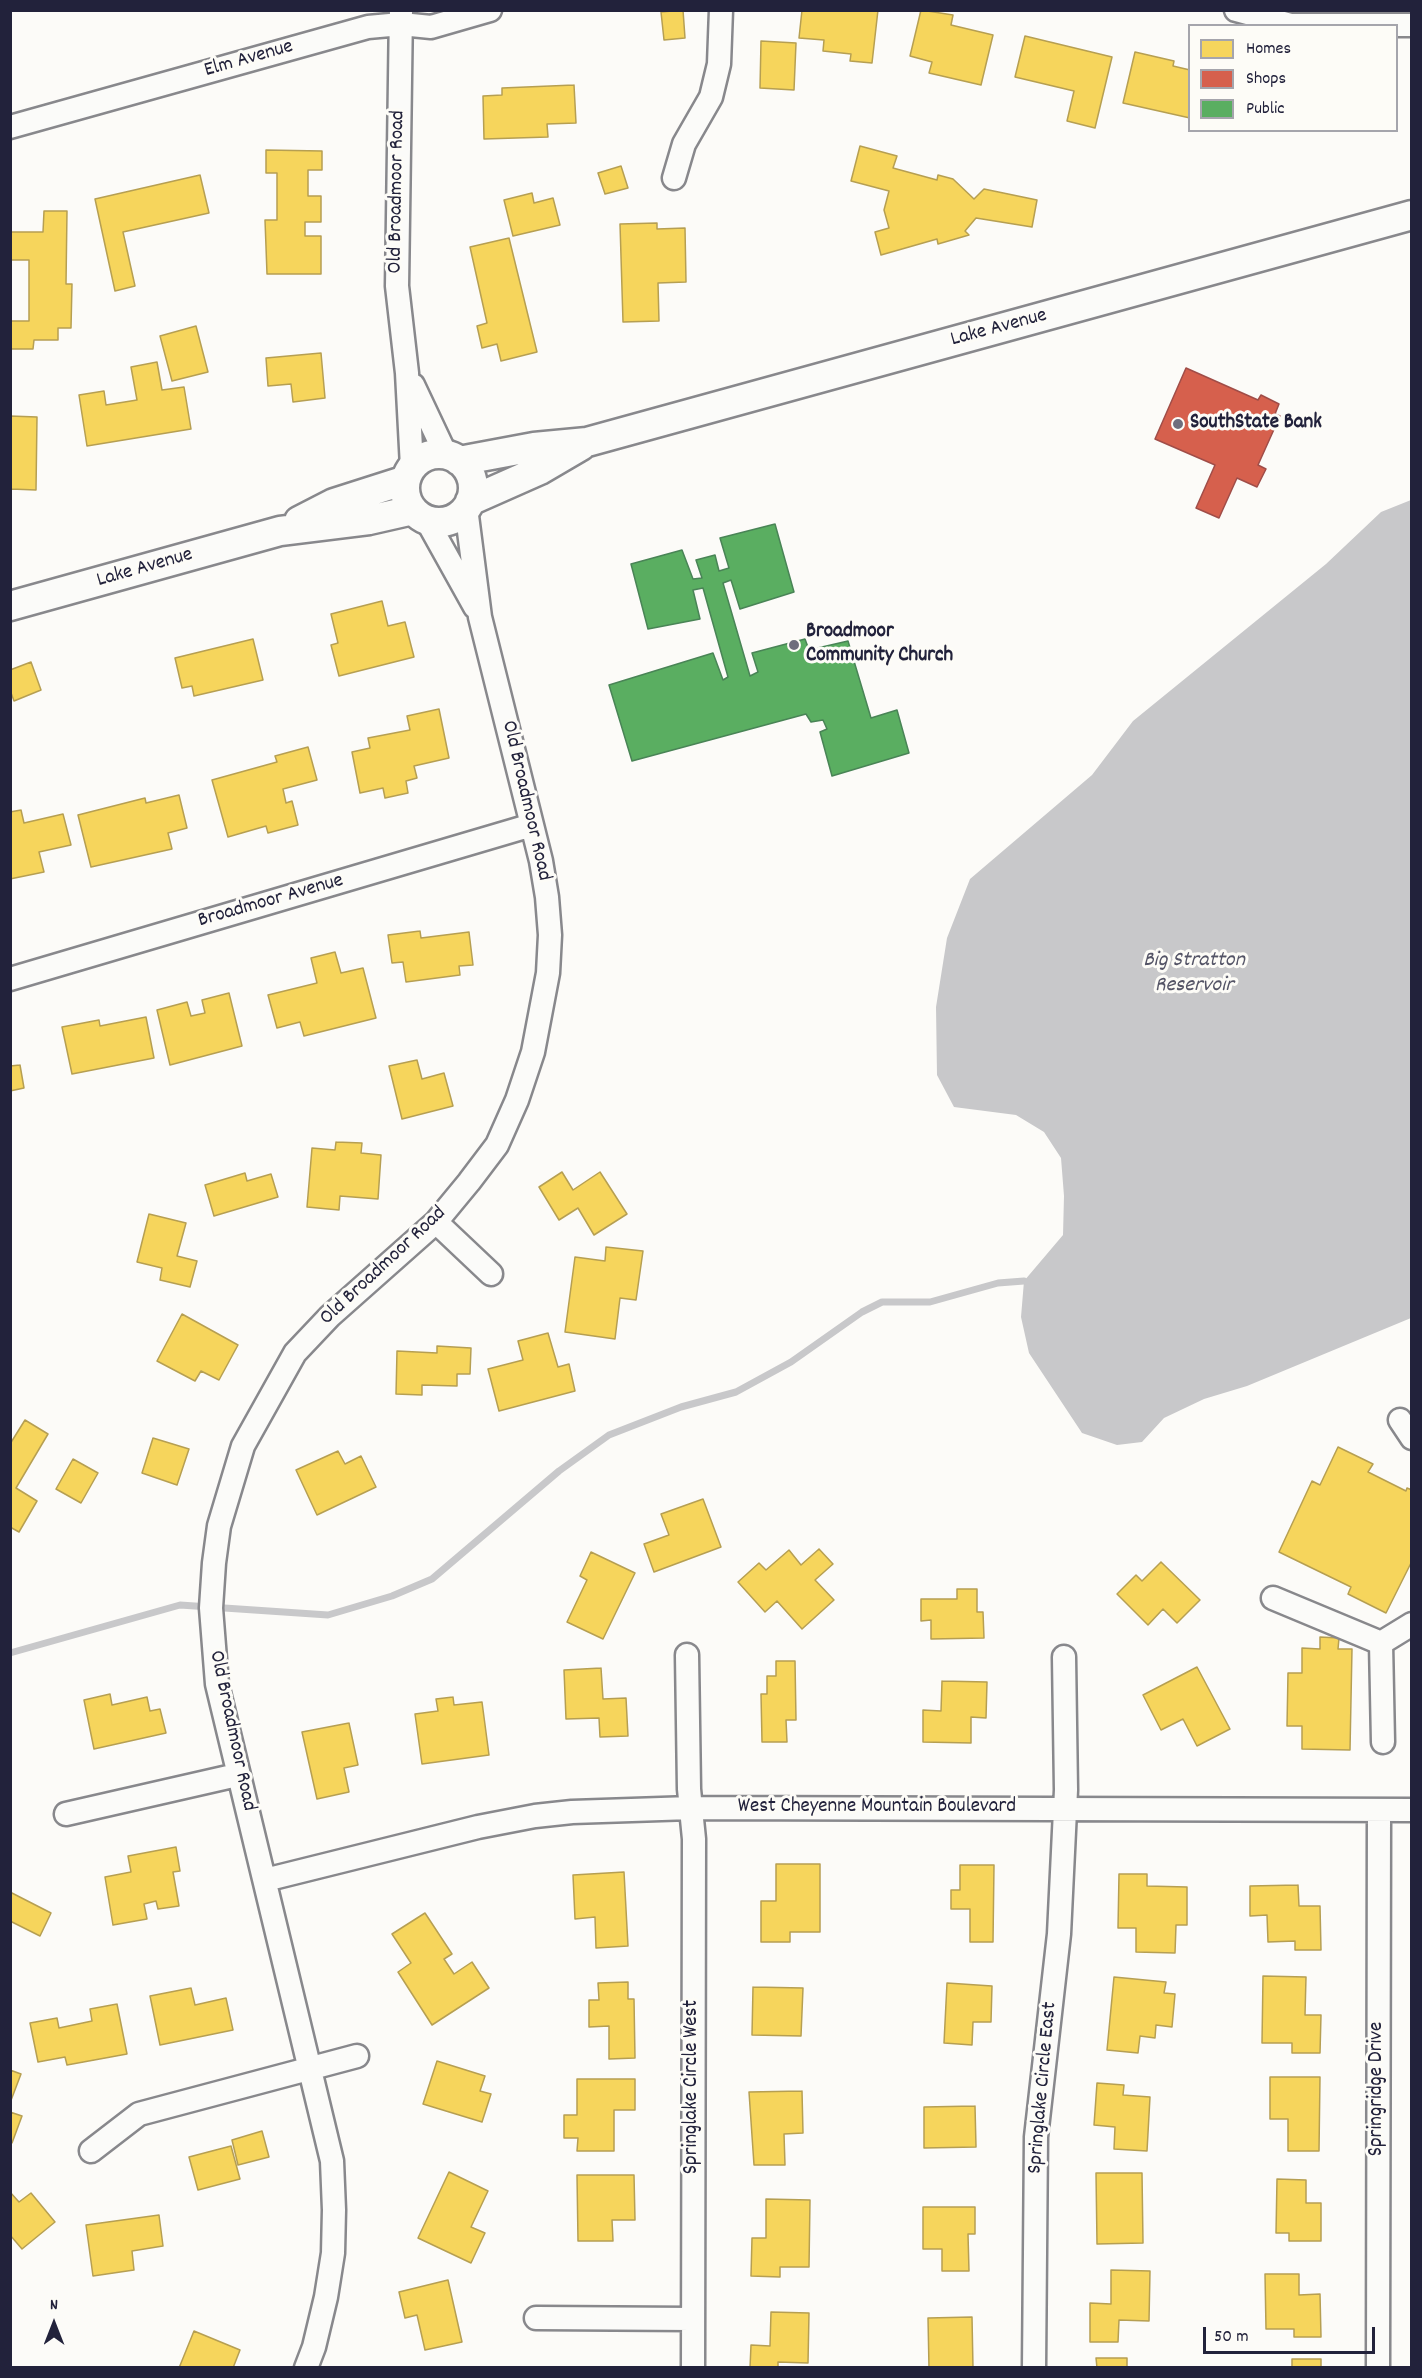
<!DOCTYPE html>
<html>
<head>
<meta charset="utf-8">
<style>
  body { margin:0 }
  #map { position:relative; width:1422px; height:2378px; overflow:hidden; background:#fcfbf8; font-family:Dekko,sans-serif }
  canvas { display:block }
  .frame { position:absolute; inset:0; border:12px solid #22223b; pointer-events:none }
  .legend { position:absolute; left:1188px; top:24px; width:210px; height:108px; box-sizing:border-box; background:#fdfcf7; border:2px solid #a5a5ac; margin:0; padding:8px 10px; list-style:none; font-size:18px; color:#22223b }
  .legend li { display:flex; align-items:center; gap:12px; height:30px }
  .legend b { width:30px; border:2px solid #a5a5ac }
  .north { position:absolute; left:24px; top:2294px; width:60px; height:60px; -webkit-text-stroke:4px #fdfcf7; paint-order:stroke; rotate:0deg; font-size:16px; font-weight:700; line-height:24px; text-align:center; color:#22223b }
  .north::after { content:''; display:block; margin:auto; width:21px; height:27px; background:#22223b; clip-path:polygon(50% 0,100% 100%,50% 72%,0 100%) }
  .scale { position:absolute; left:1203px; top:2327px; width:172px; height:27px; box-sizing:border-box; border:3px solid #22223b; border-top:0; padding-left:8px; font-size:18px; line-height:21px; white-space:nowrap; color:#22223b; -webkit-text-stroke:4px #fdfcf7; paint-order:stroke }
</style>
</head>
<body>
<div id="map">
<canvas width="1422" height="2378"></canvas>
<div class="frame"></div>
<ul class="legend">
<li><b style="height:16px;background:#f6d55c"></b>Homes</li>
<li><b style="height:16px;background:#d6604d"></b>Shops</li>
<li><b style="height:16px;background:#5aae61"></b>Public</li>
</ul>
<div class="north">N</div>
<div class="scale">50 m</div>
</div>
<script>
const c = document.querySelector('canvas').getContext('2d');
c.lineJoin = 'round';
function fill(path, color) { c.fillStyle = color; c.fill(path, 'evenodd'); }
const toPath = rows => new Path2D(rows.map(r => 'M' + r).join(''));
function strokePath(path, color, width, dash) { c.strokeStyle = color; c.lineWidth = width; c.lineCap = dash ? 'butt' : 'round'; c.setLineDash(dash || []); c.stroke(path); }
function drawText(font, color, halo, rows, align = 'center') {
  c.font = font + ' Dekko,sans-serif'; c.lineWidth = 6; c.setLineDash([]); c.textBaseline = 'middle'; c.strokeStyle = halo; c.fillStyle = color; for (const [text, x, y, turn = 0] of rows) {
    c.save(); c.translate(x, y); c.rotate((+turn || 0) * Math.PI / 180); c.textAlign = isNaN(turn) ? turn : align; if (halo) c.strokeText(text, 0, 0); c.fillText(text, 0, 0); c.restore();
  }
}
fill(toPath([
  [1411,500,1411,1318,1247,1386,1204,1399,1164,1418,1142,1442,1117,1445,1082,1433,1029,1353,1021,1317,1024,1281,1063,1235,1064,1196,1061,1158,1044,1132,1016,1115,954,1107,937,1075,936,1007,947,938,970,879,1092,775,1133,721,1326,564,1381,512]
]), '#c8c8ca');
const homes = toPath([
  [683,10,685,38,664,40,661,12,683,10],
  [802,10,878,10,872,63,850,61,851,54,823,51,824,40,799,38,802,10],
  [921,10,953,15,951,25,993,35,981,85,929,73,932,62,910,56,921,10],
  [1025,36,1112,57,1095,128,1067,121,1074,91,1015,77,1025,36],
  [761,41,796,43,794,90,760,88,761,41],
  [1135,52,1174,61,1173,66,1190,70,1190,118,1123,103,1135,52],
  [574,85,576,123,547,124,548,137,484,139,483,96,502,95,502,88,574,85],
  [860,146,897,156,893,168,937,180,938,175,953,179,974,199,984,189,1037,200,1032,227,976,218,965,231,969,235,938,244,937,239,881,255,875,232,889,228,884,210,889,191,851,181,860,146],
  [266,150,322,151,322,170,308,170,308,196,321,196,321,222,305,222,305,236,321,236,321,274,267,274,265,220,277,220,277,173,266,173,266,150],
  [621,166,628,188,605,194,598,173,621,166],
  [200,175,209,213,123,232,135,286,115,291,95,199,200,175],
  [532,193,534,203,553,198,560,225,513,236,504,200,532,193],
  [44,211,67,211,66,284,72,284,71,328,58,328,58,340,34,340,33,349,10,349,10,321,29,321,29,260,10,260,10,232,43,232,44,211],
  [657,223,657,229,685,228,686,282,658,283,659,321,623,322,620,224,657,223],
  [509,238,537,352,501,361,497,344,482,348,477,326,487,323,470,247,509,238],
  [196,326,208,372,172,381,160,336,196,326],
  [321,353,325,398,293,402,291,384,268,386,266,358,321,353],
  [157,362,162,390,184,387,191,429,87,446,79,395,104,391,106,405,137,400,131,367,157,362],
  [10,416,37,417,36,490,11,489,11,502,10,416],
  [382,601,388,626,405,622,414,657,339,676,331,645,338,643,331,614,382,601],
  [253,639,263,680,194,696,192,686,182,688,175,658,253,639],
  [31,662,41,690,14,701,10,690,10,670,31,662],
  [439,709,449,758,414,766,417,778,406,781,408,793,385,798,383,788,360,793,352,752,370,748,368,738,410,730,407,716,439,709],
  [308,747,317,780,283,789,286,803,292,801,298,825,268,833,266,826,228,837,212,780,277,762,275,756,308,747],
  [179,795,187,828,168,833,172,849,91,867,78,815,145,798,146,803,179,795],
  [21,810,24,823,63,814,71,845,39,852,44,872,10,879,10,812,21,810],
  [420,931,421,938,469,932,473,965,459,966,460,975,406,982,403,962,392,963,388,935,420,931],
  [335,952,341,973,363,968,376,1018,304,1036,300,1022,277,1028,268,995,317,983,311,958,335,952],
  [229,993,242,1046,170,1065,157,1010,187,1002,191,1016,205,1013,202,1000,229,993],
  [146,1017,154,1058,72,1074,62,1027,99,1020,100,1026,146,1017],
  [417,1060,422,1079,444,1073,453,1106,402,1119,389,1066,417,1060],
  [20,1065,24,1088,10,1091,10,1066,20,1065],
  [336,1142,362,1143,361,1153,381,1155,378,1199,340,1196,339,1210,307,1207,312,1148,335,1150,336,1142],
  [562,1172,573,1190,600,1172,627,1214,594,1235,578,1208,559,1220,539,1187,562,1172],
  [245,1173,247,1181,271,1174,278,1197,214,1216,205,1185,245,1173],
  [149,1214,186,1223,177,1256,197,1261,190,1287,160,1280,162,1268,137,1262,149,1214],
  [606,1247,643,1251,636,1300,620,1298,615,1339,565,1332,575,1257,605,1261,606,1247],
  [182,1314,238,1345,219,1380,201,1371,195,1381,157,1361,182,1314],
  [548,1333,558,1367,569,1364,575,1391,499,1411,488,1369,523,1360,518,1341,548,1333],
  [437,1346,471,1348,470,1374,457,1374,457,1386,422,1385,422,1395,396,1394,397,1351,437,1353,437,1346],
  [25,1420,48,1434,16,1488,37,1501,19,1532,10,1527,10,1444,25,1420],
  [153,1438,189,1449,177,1485,142,1473,153,1438],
  [1338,1447,1373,1464,1368,1472,1406,1491,1407,1488,1412,1490,1412,1561,1386,1613,1348,1594,1351,1587,1279,1552,1312,1481,1320,1485,1338,1447],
  [338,1451,345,1464,361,1456,376,1487,317,1515,296,1470,338,1451],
  [73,1459,98,1473,81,1503,56,1489,73,1459],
  [703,1499,721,1547,654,1572,644,1544,669,1535,661,1514,703,1499],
  [819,1549,833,1564,815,1580,834,1600,802,1629,777,1601,765,1612,738,1582,759,1563,766,1570,789,1550,801,1565,819,1549],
  [591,1552,635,1573,603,1639,567,1622,587,1580,580,1576,591,1552],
  [1161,1562,1200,1600,1177,1623,1163,1609,1148,1625,1117,1594,1136,1575,1142,1581,1161,1562],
  [957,1589,977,1589,977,1612,983,1612,984,1638,931,1639,931,1620,921,1621,921,1599,957,1599,957,1589],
  [1320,1637,1339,1638,1338,1649,1352,1649,1350,1750,1302,1749,1302,1726,1287,1726,1288,1673,1302,1673,1302,1648,1320,1649,1320,1637],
  [776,1661,795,1661,796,1720,786,1720,787,1742,762,1742,761,1694,767,1694,767,1676,776,1676,776,1661],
  [1197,1667,1230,1729,1197,1746,1183,1719,1161,1730,1143,1695,1197,1667],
  [601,1668,603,1699,626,1698,628,1736,600,1737,599,1718,566,1719,564,1670,601,1668],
  [942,1681,987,1682,986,1718,971,1717,971,1743,923,1742,923,1710,941,1711,942,1681],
  [110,1694,112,1705,147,1697,150,1711,160,1709,166,1733,94,1749,84,1700,110,1694],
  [453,1697,454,1705,482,1702,489,1755,422,1764,415,1714,438,1711,436,1699,453,1697],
  [349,1723,358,1765,344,1768,349,1792,317,1799,302,1732,349,1723],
  [176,1847,180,1871,173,1872,179,1906,158,1909,156,1901,144,1904,147,1919,113,1925,105,1877,131,1872,128,1856,176,1847],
  [776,1864,820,1864,820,1932,790,1932,790,1942,761,1942,761,1901,776,1901,776,1864],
  [960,1865,994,1865,993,1942,970,1942,970,1909,951,1909,951,1890,960,1890,960,1865],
  [624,1872,628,1946,596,1948,595,1917,575,1919,573,1875,624,1872],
  [1119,1874,1147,1874,1147,1886,1187,1887,1187,1925,1176,1925,1175,1953,1136,1952,1136,1928,1118,1928,1119,1874],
  [1298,1885,1299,1906,1320,1906,1321,1950,1295,1950,1295,1941,1268,1942,1267,1915,1250,1916,1250,1886,1298,1885],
  [10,1892,51,1913,40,1936,10,1921,10,1892],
  [425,1913,452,1954,444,1959,454,1974,472,1962,489,1988,432,2025,398,1972,411,1963,392,1934,425,1913],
  [1263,1976,1306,1977,1305,2015,1321,2015,1320,2053,1292,2053,1292,2043,1262,2043,1263,1976],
  [1114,1977,1166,1982,1164,1993,1175,1994,1172,2027,1156,2025,1155,2038,1140,2036,1138,2053,1107,2050,1114,1977],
  [628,1982,628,1999,634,1999,635,2058,609,2059,609,2026,589,2027,589,2000,599,2000,598,1983,628,1982],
  [947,1983,992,1986,991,2022,973,2022,972,2045,944,2043,947,1983],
  [753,1987,803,1988,801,2036,752,2035,753,1987],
  [191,1988,195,2005,226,1998,233,2030,160,2045,150,1996,191,1988],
  [117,2004,127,2054,67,2065,65,2057,38,2062,30,2023,57,2018,59,2028,92,2021,90,2009,117,2004],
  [437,2061,485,2076,480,2091,491,2094,482,2122,423,2104,437,2061],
  [10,2070,21,2074,10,2103,10,2070],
  [1270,2077,1320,2077,1319,2151,1288,2151,1288,2119,1270,2119,1270,2077],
  [577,2079,635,2079,635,2110,614,2110,614,2151,577,2151,578,2138,564,2138,564,2115,577,2115,577,2079],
  [1097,2083,1124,2085,1123,2095,1150,2097,1147,2151,1114,2149,1115,2127,1094,2125,1097,2083],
  [802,2091,803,2133,784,2134,785,2165,754,2165,749,2092,802,2091],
  [975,2106,976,2147,924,2148,924,2107,975,2106],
  [10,2112,22,2116,12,2143,10,2143,10,2112],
  [262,2131,269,2157,238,2165,232,2140,262,2131],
  [231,2146,240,2179,198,2190,189,2157,231,2146],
  [449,2172,488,2191,471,2227,485,2233,471,2263,418,2238,449,2172],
  [1096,2173,1142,2173,1143,2243,1097,2244,1096,2173],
  [577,2175,634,2175,635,2220,612,2220,613,2241,578,2241,577,2175],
  [1277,2179,1306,2180,1306,2203,1321,2203,1321,2241,1289,2241,1289,2233,1276,2233,1277,2179],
  [10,2192,19,2202,31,2193,55,2222,22,2249,10,2235,10,2192],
  [766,2199,810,2200,809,2267,780,2267,780,2277,751,2276,752,2238,766,2238,766,2199],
  [923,2207,975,2207,975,2234,968,2234,969,2271,942,2271,942,2249,923,2249,923,2207],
  [159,2215,163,2246,132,2251,134,2270,93,2276,86,2225,159,2215],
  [1111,2270,1150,2271,1149,2321,1119,2320,1118,2342,1090,2342,1090,2303,1111,2304,1111,2270],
  [1265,2274,1299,2274,1299,2295,1320,2294,1321,2337,1294,2337,1294,2329,1266,2329,1265,2274],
  [448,2280,462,2342,425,2350,417,2315,405,2318,399,2292,448,2280],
  [771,2312,809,2313,808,2363,778,2362,778,2368,750,2368,751,2345,770,2346,771,2312],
  [972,2317,973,2368,929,2368,928,2318,972,2317],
  [194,2331,240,2350,233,2368,179,2368,194,2331],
  [1096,2358,1127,2358,1127,2368,1097,2368,1096,2358],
  [1292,2359,1321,2359,1321,2368,1292,2368,1292,2359]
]);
fill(homes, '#f6d55c');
strokePath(homes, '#b69f52', 1.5);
const shops = toPath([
  [1186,368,1258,400,1261,395,1279,404,1275,414,1280,416,1258,465,1266,469,1257,487,1237,478,1219,518,1196,508,1215,465,1155,439,1186,368]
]);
fill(shops, '#d6604d');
strokePath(shops, '#a04d48', 1.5);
const public = toPath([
  [775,524,794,592,740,609,731,580,723,583,750,676,758,672,752,653,805,639,809,650,848,641,871,718,897,710,909,753,832,776,820,732,827,729,823,720,811,722,806,714,632,761,609,685,713,653,723,680,728,677,703,588,693,590,700,619,648,629,631,564,682,550,693,579,702,578,696,560,715,555,719,571,729,568,720,538,775,524]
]);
fill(public, '#5aae61');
strokePath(public, '#498456', 1.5);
strokePath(toPath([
  [10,1653,180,1605,328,1615,392,1596,432,1579,559,1471,609,1435,681,1407,736,1392,791,1362,862,1312,882,1302,930,1302,998,1283,1024,1281]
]), '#c8c8ca', 7);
const minor = toPath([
  [401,10,397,286,407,373,412,467],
  [1236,10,1291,25,1412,25],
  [10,127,368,27,401,24,431,27,490,10],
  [674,178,684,144,711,97,719,64,721,10],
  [413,385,446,455],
  [426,519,475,607],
  [10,979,532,825],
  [436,1222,491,1274],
  [1400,1420,1412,1438],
  [1273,1598,1381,1643],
  [687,1655,689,1789,694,1839,693,2368],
  [1383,1742,1381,1643,1412,1624],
  [66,1814,237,1775],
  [265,1880,478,1827,535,1816,572,1812,691,1808,1412,1810],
  [91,2151,139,2114,357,2056],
  [536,2318,692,2319],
  [306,2368,314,2347,326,2297,333,2253,334,2210,332,2161,217,1684,211,1608,214,1563,219,1526,243,1446,295,1353,330,1316,436,1222,469,1182,497,1145,517,1100,533,1052,548,973,550,935,547,897,541,861,480,617,466,508],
  [1034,2368,1036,2137,1059,1934,1066,1790,1064,1657],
  [1378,2368,1379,1810]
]);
const major = toPath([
  '405 488a34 34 0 1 1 68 0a34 34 0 1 1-68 0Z',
  [459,461,534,447,587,442,1412,215],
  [470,501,540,470,581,446],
  [299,521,334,503,406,480],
  [10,606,280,531,369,520,413,510]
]);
strokePath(minor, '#88888c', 27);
strokePath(major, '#88888c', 33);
strokePath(minor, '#fbfbf9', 22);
strokePath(major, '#fbfbf9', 28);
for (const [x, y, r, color] of [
  [1178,424,6,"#6e6e7d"],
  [794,645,6,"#6e6e7d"]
]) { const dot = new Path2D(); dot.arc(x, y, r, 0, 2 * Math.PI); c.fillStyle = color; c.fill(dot); strokePath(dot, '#fdfcf7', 2); }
drawText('21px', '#22223b', '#fdfcf7', [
  ["Elm Avenue",249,60,-16],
  ["Old Broadmoor Road",398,192,-89],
  ["Lake Avenue",999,329,-15],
  ["Lake Avenue",145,569,-16],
  ["Old Broadmoor Road",525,801,77],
  ["Broadmoor Avenue",271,902,-16],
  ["Old Broadmoor Road",384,1267,-43],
  ["Old Broadmoor Road",231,1731,78],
  ["West Cheyenne Mountain Boulevard",877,1808],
  ["Springlake Circle West",693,2087,-90],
  ["Springlake Circle East",1044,2088,-85],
  ["Springridge Drive",1378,2089,-90]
]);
drawText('bold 21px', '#22223b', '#fdfcf7', [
  ["SouthState Bank",1190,424],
  ["Broadmoor",806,633],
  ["Community Church",806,657]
], 'left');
drawText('italic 22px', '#545466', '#fdfcf7', [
  ["Big Stratton",1194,962],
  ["Reservoir",1194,987]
]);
</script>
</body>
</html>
